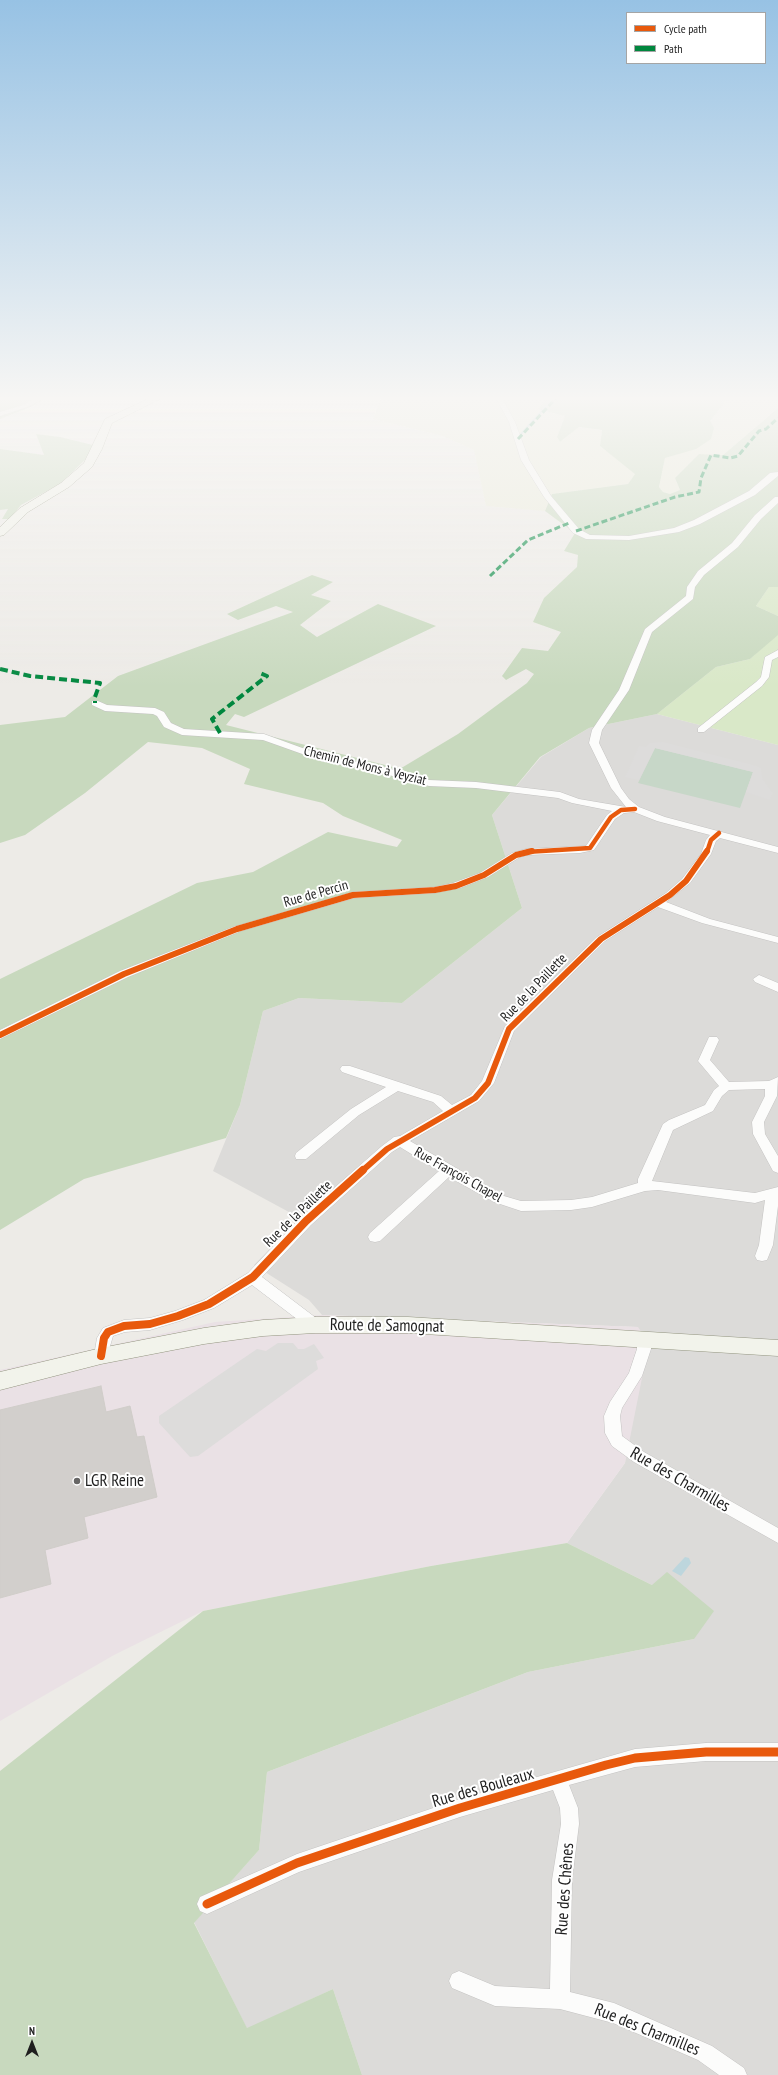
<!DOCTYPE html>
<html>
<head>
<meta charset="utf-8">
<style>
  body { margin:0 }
  #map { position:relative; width:778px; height:2075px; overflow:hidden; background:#edebe7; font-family:"PT Sans Narrow",sans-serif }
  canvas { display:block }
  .legend { position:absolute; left:626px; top:12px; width:140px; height:52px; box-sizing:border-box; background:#fff; border:1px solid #a5a5a5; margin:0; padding:5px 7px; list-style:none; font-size:12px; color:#1f1f1f }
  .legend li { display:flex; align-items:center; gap:8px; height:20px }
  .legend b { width:20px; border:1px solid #a5a5a5 }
  .north { position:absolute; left:12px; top:2023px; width:40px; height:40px; -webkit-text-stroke:3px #fff; paint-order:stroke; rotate:0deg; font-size:11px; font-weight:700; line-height:16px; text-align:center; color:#1f1f1f }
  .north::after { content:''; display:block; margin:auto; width:14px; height:18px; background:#1f1f1f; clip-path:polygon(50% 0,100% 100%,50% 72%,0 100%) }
</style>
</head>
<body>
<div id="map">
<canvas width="778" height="2075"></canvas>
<ul class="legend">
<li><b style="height:5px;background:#e8590c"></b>Cycle path</li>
<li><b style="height:5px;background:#00873e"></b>Path</li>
</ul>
<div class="north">N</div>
</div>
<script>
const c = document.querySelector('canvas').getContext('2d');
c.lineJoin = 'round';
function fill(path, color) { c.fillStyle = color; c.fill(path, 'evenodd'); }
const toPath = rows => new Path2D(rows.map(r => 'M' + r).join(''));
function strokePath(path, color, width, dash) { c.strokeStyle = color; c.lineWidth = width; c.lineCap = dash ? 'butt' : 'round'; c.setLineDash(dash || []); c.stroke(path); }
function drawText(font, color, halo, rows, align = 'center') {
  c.font = font + ' "PT Sans Narrow",sans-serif'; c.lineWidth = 4; c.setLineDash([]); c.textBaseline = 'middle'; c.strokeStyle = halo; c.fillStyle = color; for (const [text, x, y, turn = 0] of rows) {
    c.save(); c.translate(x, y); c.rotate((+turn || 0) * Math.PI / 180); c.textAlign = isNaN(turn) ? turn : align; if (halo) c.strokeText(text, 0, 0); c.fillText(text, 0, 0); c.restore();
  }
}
fill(toPath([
  [657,714,778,745,778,2075,362,2075,333,1989,247,2029,194,1922,259,1850,267,1772,528,1672,694,1639,652,1585,567,1543,625,1463,638,1327,322,1315,309,1300,254,1265,300,1218,213,1171,240,1105,263,1011,299,998,402,1003,522,908,492,815,541,757,589,728]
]), '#dcdbd9');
fill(toPath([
  [322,1315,638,1327,649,1343,625,1463,567,1543,431,1566,203,1611,114,1655,0,1721,0,1370,215,1322]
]), '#eae1e5');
fill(toPath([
  [382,396,549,396,538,409,565,416,557,437,560,442,579,427,602,430,600,446,636,473,628,484,552,494,545,511,486,506,474,450,443,436,373,419],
  [730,396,778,396,778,408,723,455,699,454,675,478,680,490,670,494,663,492,659,487,665,458,677,454,710,421]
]), '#ebecdb');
fill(toPath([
  [769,587,778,587,778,616,756,606],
  [776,635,778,635,778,745,657,714,716,667,750,659]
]), '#d9e8c8');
fill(toPath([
  [0,396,49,396,33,406,0,419],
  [549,396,730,396,710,421,714,428,711,439,696,449,665,458,659,487,663,492,670,494,680,490,675,478,699,454,723,455,778,408,778,587,769,587,756,606,778,616,778,635,750,659,716,667,657,714,589,728,540,757,492,815,522,908,402,1003,299,998,263,1011,240,1105,226,1138,84,1179,0,1230,0,979,197,883,253,872,328,832,397,847,402,840,343,816,323,803,244,784,250,769,202,748,148,742,85,793,25,835,0,843,0,725,65,717,118,676,293,612,276,606,238,620,227,614,312,575,333,582,311,595,331,601,300,625,317,637,378,604,436,626,244,717,235,714,226,725,397,768,403,767,458,734,527,683,534,674,526,669,506,680,502,676,522,648,548,651,561,632,533,622,544,598,577,567,578,555,564,551,575,533,545,511,552,494,628,484,635,474,600,446,602,430,579,427,560,442,557,437,565,416,538,409],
  [36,434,60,437,93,445,86,459,60,484,21,505,10,519,2,519,8,509,0,510,0,449,44,455],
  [567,1543,652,1585,667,1572,714,1611,694,1639,528,1672,267,1772,259,1850,194,1923,247,2028,333,1989,362,2075,0,2075,0,1771,203,1611,431,1566]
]), '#c8d9be');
fill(toPath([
  [655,748,753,772,740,808,638,783]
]), '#c7d7c8');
fill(toPath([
  [663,742,757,766,761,768,762,778,773,793,770,800,746,792,753,772,655,748,639,780,625,777,639,746,646,747,650,743],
  [278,1343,293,1343,298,1349,304,1349,314,1344,324,1358,316,1361,318,1369,198,1456,190,1457,159,1423,159,1416,257,1349,266,1351]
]), '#dddcdb');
fill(toPath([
  [685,1557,689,1558,691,1563,681,1576,672,1571]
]), '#bdd6dd');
strokePath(toPath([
  [522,433,555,396]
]), '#bdd6dd', 2);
const building = toPath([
  [101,1386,106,1412,130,1406,137,1437,144,1436,157,1497,84,1517,88,1538,45,1550,51,1584,0,1598,0,1410,101,1386]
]);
fill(building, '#d2cfcc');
strokePath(building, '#d0cdc9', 1);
const street = toPath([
  [39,396,48,396,27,407,0,416,0,412,23,405,39,396],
  [495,396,501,396,515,422,529,460,551,496,579,529,590,535,629,536,674,528,694,520,749,491,770,473,778,472,778,476,755,495,700,524,679,532,629,540,586,539,573,533,544,497,521,460,509,422,495,396],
  [775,497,778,497,778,503,761,519,738,547,704,575,695,587,693,599,652,632,629,690,602,730,599,743,621,788,629,799,639,807,665,817,778,847,778,853,720,838,716,841,711,854,690,883,666,902,710,919,778,937,778,943,702,923,658,907,605,941,514,1031,494,1083,479,1101,410,1141,504,1196,521,1201,571,1200,592,1197,638,1183,638,1179,663,1124,669,1120,705,1105,714,1090,719,1086,698,1061,709,1037,717,1037,719,1040,710,1060,729,1082,769,1081,778,1077,777,1096,764,1122,765,1134,778,1156,778,1173,773,1171,753,1134,752,1122,765,1096,765,1089,729,1090,722,1096,713,1111,673,1130,652,1181,755,1193,778,1187,778,1206,773,1245,767,1260,762,1261,757,1260,755,1256,759,1245,765,1200,755,1203,658,1190,645,1191,592,1207,571,1210,521,1211,494,1202,449,1177,380,1241,375,1242,370,1241,368,1237,370,1233,439,1171,400,1147,392,1152,311,1225,262,1277,320,1321,322,1325,320,1329,315,1331,310,1329,252,1285,214,1308,183,1320,150,1330,125,1332,113,1336,106,1360,101,1362,96,1360,94,1356,97,1338,103,1328,124,1320,150,1318,175,1311,204,1300,248,1273,301,1217,382,1146,394,1137,400,1136,443,1111,433,1102,398,1091,359,1115,306,1159,296,1159,295,1156,296,1153,351,1109,386,1087,342,1072,340,1069,342,1066,350,1066,441,1096,452,1105,471,1095,482,1081,505,1026,597,937,666,893,682,879,701,854,706,840,710,835,657,821,634,812,624,813,615,819,594,850,580,853,527,855,520,857,488,877,460,888,435,893,354,898,241,931,128,977,0,1039,0,1030,120,971,233,927,353,892,435,887,453,883,480,873,512,853,526,849,586,846,607,815,612,811,572,803,558,798,476,788,429,786,378,772,322,761,263,740,182,735,164,727,157,716,153,714,105,711,92,705,92,701,98,701,107,705,155,708,164,712,171,723,184,729,264,734,327,757,379,766,429,780,476,782,560,792,579,799,626,807,611,788,589,743,592,730,619,690,645,629,686,596,687,587,698,571,732,543,755,515,775,497],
  [778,650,778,657,772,660,769,677,762,686,704,732,698,732,698,728,756,682,761,677,765,657,778,650],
  [759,975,778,983,778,992,755,982,753,979,759,975],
  [644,1334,649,1336,651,1340,651,1349,642,1376,622,1408,620,1416,622,1436,644,1452,778,1528,778,1543,634,1462,612,1446,605,1433,604,1416,610,1402,629,1373,637,1349,637,1340,639,1336,644,1334],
  [706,1743,778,1743,778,1761,706,1761,635,1767,569,1785,578,1808,579,1824,572,1880,570,1992,614,2003,712,2046,744,2068,747,2075,719,2075,698,2060,613,2023,560,2009,495,2006,452,1988,449,1981,452,1974,459,1971,495,1986,550,1989,552,1880,561,1824,560,1808,553,1790,460,1817,299,1872,207,1914,200,1911,197,1904,200,1897,297,1854,460,1799,635,1749,706,1743]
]);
const secondary = toPath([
  [154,396,166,396,112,423,102,449,92,467,69,487,28,512,4,535,0,536,0,527,20,508,61,483,84,463,105,419,154,396],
  [315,1317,408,1317,778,1340,778,1356,408,1333,315,1333,263,1336,204,1344,101,1364,0,1390,0,1372,101,1348,204,1328,263,1320,315,1317]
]);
strokePath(street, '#c4c3c2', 1);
strokePath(secondary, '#939580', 1);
fill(street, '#fcfcfb');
fill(secondary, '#f2f3eb');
strokePath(toPath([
  [518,439,558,396],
  [576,531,675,497,699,492,701,478,711,455,730,458,738,456,759,431,766,429,778,418],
  [490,576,528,540,569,523]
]), '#00873e', 3, [6, 3]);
strokePath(toPath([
  [0,669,30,676,100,683,95,697,95,703],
  [220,733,212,719,267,676,260,673]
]), '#00873e', 4, [8, 4]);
strokePath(toPath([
  [526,852,590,848,611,817,621,810,635,809],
  [707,852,711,840,719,833]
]), '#e8590c', 4.5);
strokePath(toPath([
  [0,1035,124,974,237,929,353,895,435,890,456,886,484,875,516,855,532,851],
  [362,1171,387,1149,475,1098,488,1083,509,1029,601,939,670,895,686,881,707,851]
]), '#e8590c', 6);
strokePath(toPath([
  [101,1356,104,1338,108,1332,124,1326,150,1324,178,1316,209,1304,253,1277,306,1221,363,1170]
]), '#e8590c', 8);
strokePath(toPath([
  [207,1904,297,1863,460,1808,606,1765,635,1758,706,1752,778,1752]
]), '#e8590c', 9);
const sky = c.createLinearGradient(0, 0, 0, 687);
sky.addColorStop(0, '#97c2e4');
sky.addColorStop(0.58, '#f7f6f4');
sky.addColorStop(1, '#f7f6f400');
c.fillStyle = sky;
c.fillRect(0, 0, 778, 687);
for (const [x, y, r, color] of [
  [77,1481,4,"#676665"]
]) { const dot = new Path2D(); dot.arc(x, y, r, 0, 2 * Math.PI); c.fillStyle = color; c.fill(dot); strokePath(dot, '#fff', 1.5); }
drawText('14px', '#1f1f1f', '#fff', [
  ["Chemin de Mons à Veyziat",365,766,14],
  ["Rue de Percin",316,894,-16],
  ["Rue de la Paillette",534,988,-46],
  ["Rue François Chapel",458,1175,29],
  ["Rue de la Paillette",298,1214,-44]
]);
drawText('17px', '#1f1f1f', '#fff', [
  ["Route de Samognat",387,1326,1],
  ["Rue des Charmilles",680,1480,30],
  ["Rue des Bouleaux",483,1788,-16],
  ["Rue des Chênes",565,1889,-86],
  ["Rue des Charmilles",647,2030,22]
]);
drawText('17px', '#1f1f1f', '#fff', [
  ["LGR Reine",85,1481]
], 'left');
</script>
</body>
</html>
